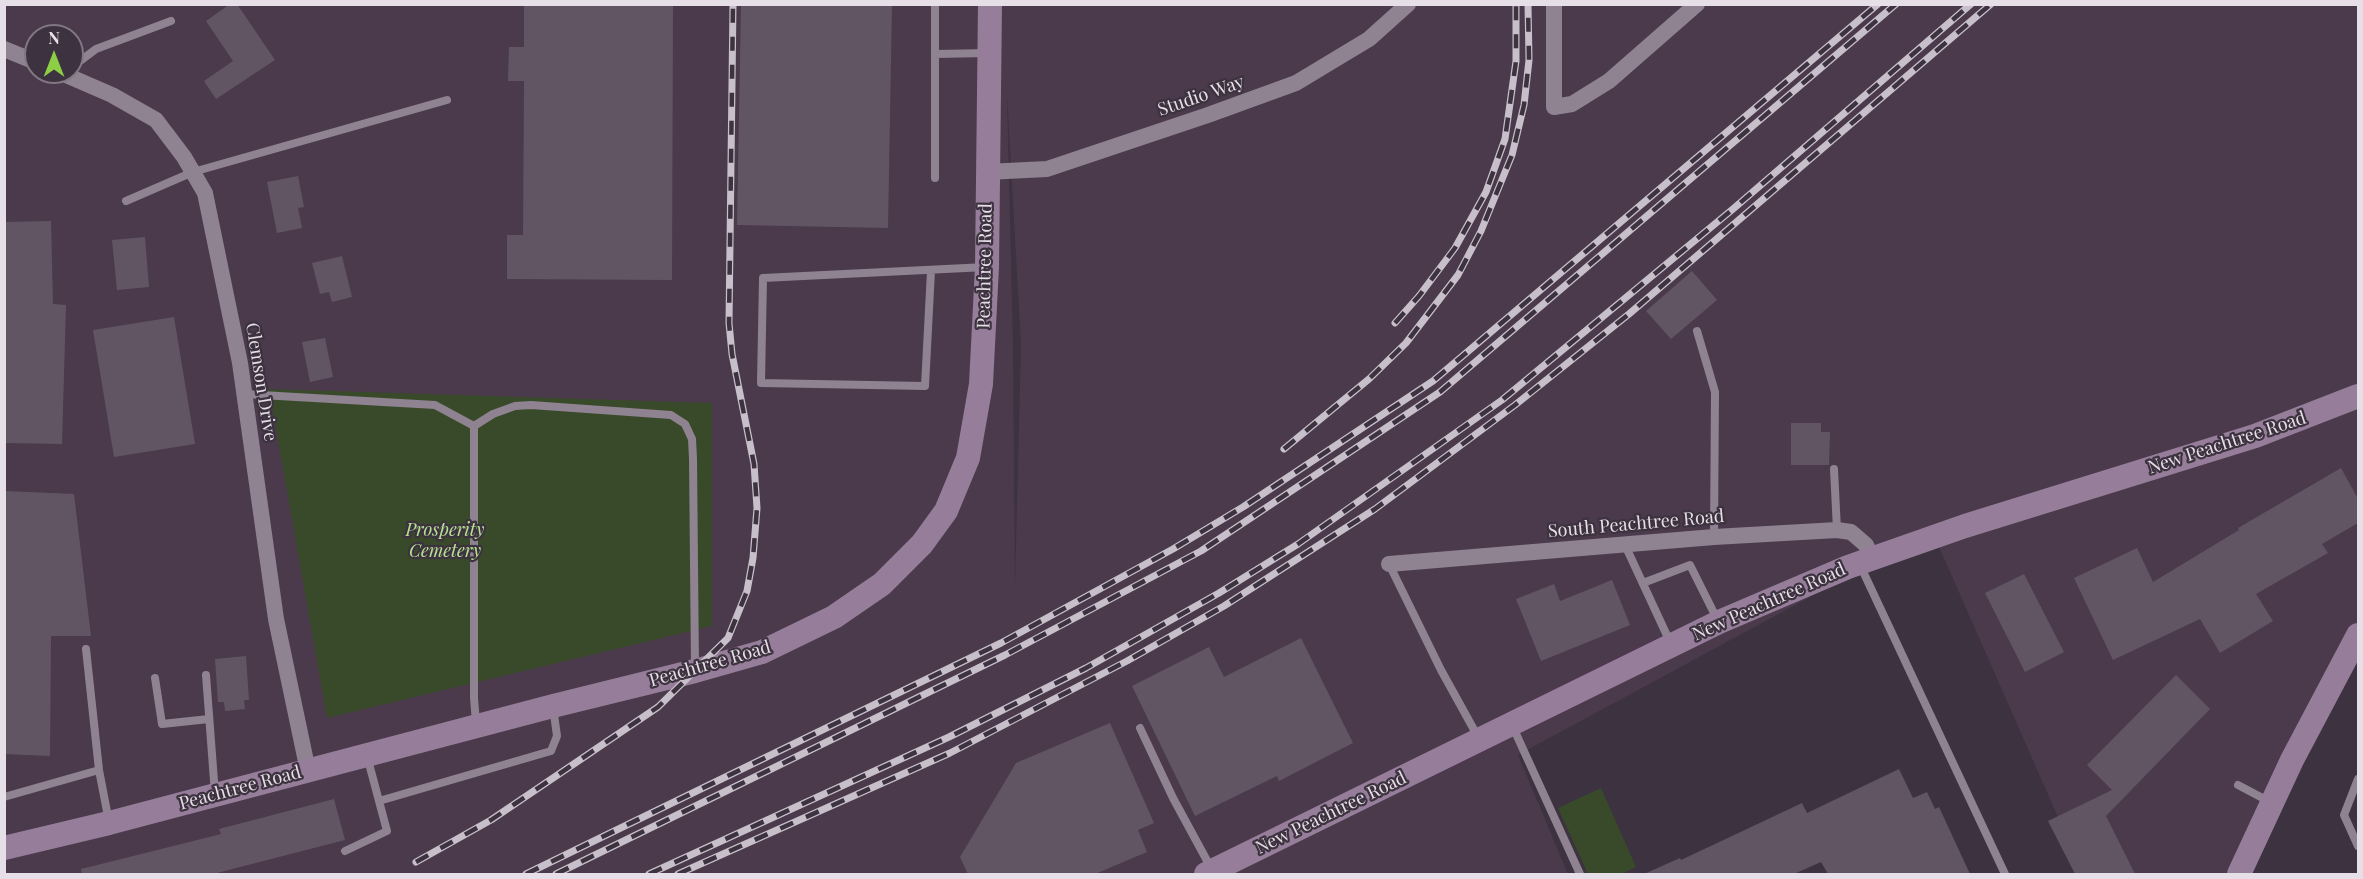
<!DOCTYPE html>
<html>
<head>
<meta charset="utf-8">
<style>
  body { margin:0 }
  #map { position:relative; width:2363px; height:879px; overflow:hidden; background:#3d323f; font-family:"Playfair Display",serif }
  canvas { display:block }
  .frame { position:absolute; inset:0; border:6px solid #e7dfe8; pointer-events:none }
  .north { position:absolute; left:24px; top:24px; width:60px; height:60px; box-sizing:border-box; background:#3d323f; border:2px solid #817783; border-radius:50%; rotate:0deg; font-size:16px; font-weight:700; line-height:24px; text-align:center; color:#e7dfe8 }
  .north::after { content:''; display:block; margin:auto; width:21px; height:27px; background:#8cce45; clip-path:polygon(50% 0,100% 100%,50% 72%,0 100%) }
</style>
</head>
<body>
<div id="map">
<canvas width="2363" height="879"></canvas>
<div class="frame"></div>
<div class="north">N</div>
</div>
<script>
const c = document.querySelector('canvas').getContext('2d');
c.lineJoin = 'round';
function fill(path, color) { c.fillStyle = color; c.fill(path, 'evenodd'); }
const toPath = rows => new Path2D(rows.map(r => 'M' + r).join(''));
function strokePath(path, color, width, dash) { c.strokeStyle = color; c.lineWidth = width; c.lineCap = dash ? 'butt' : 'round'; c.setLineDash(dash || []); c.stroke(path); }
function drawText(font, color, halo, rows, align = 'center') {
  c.font = font + ' "Playfair Display",serif'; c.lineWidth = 4.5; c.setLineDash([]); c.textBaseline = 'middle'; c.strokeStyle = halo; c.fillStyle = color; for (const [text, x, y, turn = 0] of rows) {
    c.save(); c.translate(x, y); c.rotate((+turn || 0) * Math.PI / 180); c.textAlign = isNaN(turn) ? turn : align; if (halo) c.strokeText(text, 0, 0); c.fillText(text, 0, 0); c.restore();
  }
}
fill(toPath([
  [5,5,2358,5,2358,649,2242,874,2083,874,1932,531,1518,755,1568,874,5,874],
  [36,36,72,36,72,72,36,72],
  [1007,94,1021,345,1015,584,1013,344]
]), '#4a3a4c');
fill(toPath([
  [269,389,712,403,712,626,327,718],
  [1601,788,1636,867,1621,874,1588,874,1558,808]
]), '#394a2a');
fill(toPath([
  [230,4,237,4,275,60,216,99,204,81,233,61,206,21],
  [524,4,673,4,672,280,507,279,507,235,523,235,524,81,508,81,509,47,524,47],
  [741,4,892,4,888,228,737,225],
  [298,176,304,207,298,208,302,228,277,233,267,182],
  [51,221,53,304,66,305,62,444,4,443,4,222],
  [145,237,149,287,117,290,112,240],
  [342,256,352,297,332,302,329,292,320,294,312,263],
  [1692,271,1717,300,1671,339,1646,311],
  [174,317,195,444,114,457,93,330],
  [325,338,333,377,310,382,302,342],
  [1791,423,1821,423,1821,432,1830,432,1829,465,1791,465],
  [2341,468,2358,499,2358,523,2322,544,2328,553,2256,594,2273,621,2220,653,2200,619,2113,660,2074,578,2137,548,2153,582,2239,530,2238,528],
  [4,491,74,494,91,636,51,636,50,756,4,754],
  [2024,574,2064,652,2025,672,1985,593],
  [1612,580,1630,625,1541,661,1516,599,1554,584,1560,601],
  [1301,638,1353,743,1279,781,1277,776,1195,816,1132,686,1209,647,1224,677],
  [246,656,249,700,244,700,245,709,225,711,224,702,218,702,215,659],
  [2176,675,2210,709,2106,816,2135,874,2075,874,2048,821,2112,790,2087,765],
  [1110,723,1154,823,1138,830,1147,852,1095,874,968,874,960,857,1016,763],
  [1899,769,1913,798,1927,792,1935,809,1939,807,1970,874,1828,874,1821,862,1794,874,1644,874,1680,858,1681,860,1802,803,1807,813],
  [334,799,345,840,213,874,82,874,81,869,221,834,219,829]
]), '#625563');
strokePath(toPath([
  [935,4,935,54],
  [72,67,96,49,171,21],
  [935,178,935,54,989,53],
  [126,201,193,172,447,100],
  [931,271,925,386,761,383,763,278,986,267],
  [1697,331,1715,392,1714,537],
  [244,394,435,405,474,426,474,698,476,723],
  [474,426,493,414,515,406,531,405,671,415,685,424,692,439,693,459,695,668],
  [1834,469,1837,530],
  [1625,545,1670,642],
  [1389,564,1441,670,1478,737],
  [1860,565,2005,874],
  [1643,583,1690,565,1718,621],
  [86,649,99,770,109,822],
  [206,675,215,794],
  [155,678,162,724,209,719],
  [1512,725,1580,874],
  [1140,728,1173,798,1211,868],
  [2358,779,2344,815,2358,846],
  [2238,785,2272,803],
  [4,797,99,770],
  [379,801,551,751,557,736,553,707],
  [345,851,387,831,367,756]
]), '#8f8291', 8);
strokePath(toPath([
  [1554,4,1554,107,1572,104,1609,81,1697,4],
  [4,49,36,62],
  [59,72,112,95,156,120,184,157,205,193,240,363,276,619,308,771],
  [986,172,1047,169,1208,115,1296,83,1369,39,1408,4],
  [1389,564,1714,537,1837,530,1851,532,1866,545,1872,558]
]), '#8f8291', 16);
strokePath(toPath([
  [4,848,109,823,553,706,695,671,762,652,834,617,882,584,922,544,946,511,968,458,981,384,987,267,990,4],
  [1206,874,1719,622,1848,567,1965,526,2255,436,2358,396],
  [2239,874,2292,760,2358,635]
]), '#967e9a', 24);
const rail = toPath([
  [1395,323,1419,296,1455,248,1486,192,1505,139,1516,61,1516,4],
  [1284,449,1369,379,1406,343,1458,275,1481,231,1512,155,1524,105,1529,60,1528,4],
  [416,862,491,820,658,707,728,638,747,591,753,558,757,508,754,464,732,354,729,323,733,4],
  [526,874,1001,643,1173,549,1243,507,1433,381,1878,4],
  [556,874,1005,655,1201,551,1440,392,1896,4],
  [649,874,949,737,1086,668,1219,593,1298,544,1502,400,1733,209,1971,4],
  [678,874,950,753,1127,661,1224,606,1375,509,1515,405,1629,314,1991,4]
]);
strokePath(rail, '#c7bfc9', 7);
strokePath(rail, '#3d323f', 4.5, [14]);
drawText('18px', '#e7dfe8', '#3d323f', [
  ["Studio Way",1201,96,-19],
  ["Peachtree Road",985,266,-89],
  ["Clemson Drive",261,382,81],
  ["New Peachtree Road",2227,443,-18],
  ["South Peachtree Road",1636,524,-5],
  ["New Peachtree Road",1769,602,-24],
  ["Peachtree Road",710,664,-16],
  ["Peachtree Road",240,788,-15],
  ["New Peachtree Road",1331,813,-26]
]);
drawText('italic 18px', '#b6e291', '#3d323f', [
  ["Prosperity",445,530],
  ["Cemetery",445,551]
]);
</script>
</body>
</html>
